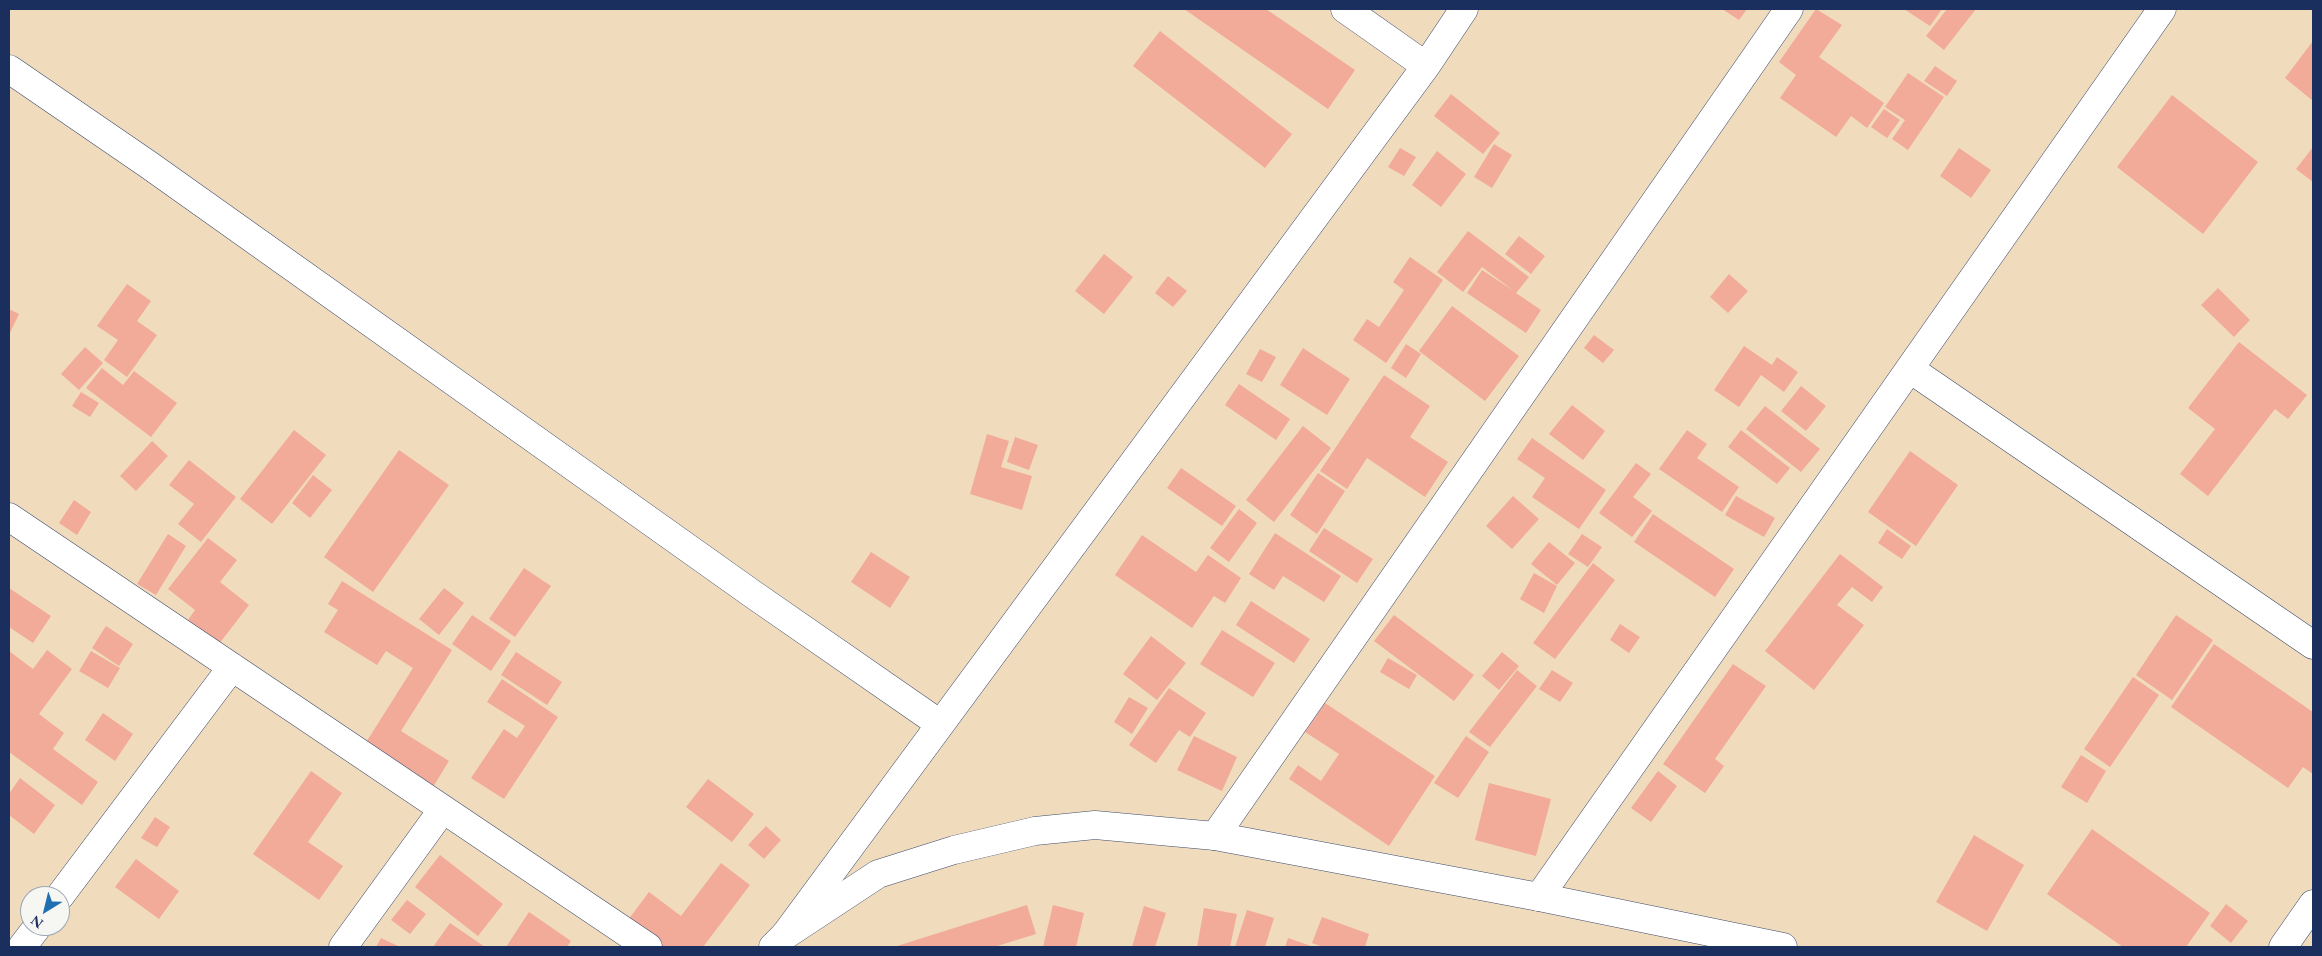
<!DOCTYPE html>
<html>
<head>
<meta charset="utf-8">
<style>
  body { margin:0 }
  #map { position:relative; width:2322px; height:956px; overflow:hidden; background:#f0dcbc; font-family:"EB Garamond",serif }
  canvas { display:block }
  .frame { position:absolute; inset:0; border:10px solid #1b2f5e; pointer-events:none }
  .north { position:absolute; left:20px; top:886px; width:50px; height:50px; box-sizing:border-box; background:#f6f6f2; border:1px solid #9ea6b7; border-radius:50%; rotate:216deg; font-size:14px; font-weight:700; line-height:20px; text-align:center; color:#1b2f5e }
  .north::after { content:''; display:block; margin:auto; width:18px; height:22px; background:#1f6fb2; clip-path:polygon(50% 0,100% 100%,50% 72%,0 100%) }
</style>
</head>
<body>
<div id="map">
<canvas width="2322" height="956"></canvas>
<div class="frame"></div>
<div class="north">N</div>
</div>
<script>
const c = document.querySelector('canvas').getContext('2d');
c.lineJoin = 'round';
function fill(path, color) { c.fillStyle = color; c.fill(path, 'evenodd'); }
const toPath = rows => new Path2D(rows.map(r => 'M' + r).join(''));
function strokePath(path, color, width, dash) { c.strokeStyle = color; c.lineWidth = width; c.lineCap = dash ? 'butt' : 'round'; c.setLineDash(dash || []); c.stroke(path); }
fill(toPath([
  [1184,9,1266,9,1355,70,1328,109],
  [1722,9,1747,9,1739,20],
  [1816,9,1842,25,1819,57,1884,103,1867,128,1851,116,1836,137,1780,98,1796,75,1779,62],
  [1904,9,1942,9,1930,26],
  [1947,9,1976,9,1944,50,1926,36],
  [1160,31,1292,134,1265,168,1133,66],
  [2313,41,2313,101,2285,78],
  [1935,66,1957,81,1947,96,1924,81],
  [1908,73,1944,97,1908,150,1892,139,1905,120,1885,107],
  [1451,94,1500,133,1483,154,1434,116],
  [2172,95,2258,162,2203,234,2117,167],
  [1884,109,1900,120,1887,138,1871,127],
  [1494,144,1512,155,1492,188,1474,177],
  [2313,147,2313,182,2296,169],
  [1400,148,1416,157,1404,176,1388,167],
  [1959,148,1991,170,1971,198,1940,176],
  [1437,151,1466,174,1441,207,1412,185],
  [1468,231,1529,277,1516,293,1541,310,1526,333,1467,293,1482,270,1514,291,1482,267,1463,292,1437,272],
  [1519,236,1545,256,1531,274,1505,254],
  [1104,254,1133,277,1104,314,1075,291],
  [1410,257,1443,280,1386,363,1353,340,1367,319,1379,327,1404,290,1393,282],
  [1729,274,1748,291,1728,313,1710,297],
  [1168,276,1187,291,1173,307,1155,293],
  [127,284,151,301,137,321,157,335,127,377,104,360,118,340,97,326],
  [2218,288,2250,320,2234,337,2201,305],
  [1452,306,1519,356,1485,401,1419,351],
  [9,309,19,314,9,335],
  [1594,335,1614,350,1603,363,1584,348],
  [2239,342,2307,395,2288,419,2275,409,2208,496,2180,474,2215,429,2188,408],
  [1406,344,1421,354,1406,378,1391,368],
  [1744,346,1772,365,1777,357,1798,372,1784,392,1761,375,1739,407,1714,390],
  [85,347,103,363,79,390,61,374],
  [1303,348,1350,379,1327,415,1280,385],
  [1260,349,1276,357,1262,382,1246,374],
  [102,368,123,385,134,371,177,403,151,437,86,388],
  [1384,375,1430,406,1410,437,1448,462,1425,497,1367,458,1347,489,1320,471],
  [1239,384,1290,419,1276,440,1225,405],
  [1801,386,1826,406,1806,431,1781,411],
  [81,392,99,403,90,417,72,406],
  [1572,405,1605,431,1583,460,1549,434],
  [1765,406,1820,449,1801,472,1746,429],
  [1303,426,1331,448,1274,522,1246,500],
  [294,430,326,455,272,524,240,499],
  [1687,430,1707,444,1697,458,1739,487,1722,512,1659,469],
  [1741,430,1790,468,1777,484,1728,447],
  [987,434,1009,441,1001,467,1032,476,1022,510,970,494],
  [1015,437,1038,445,1029,470,1007,462],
  [1532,438,1606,490,1579,529,1532,497,1545,478,1517,459],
  [152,441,168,456,136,491,120,476],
  [399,450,449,485,373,592,324,557],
  [1910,451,1958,485,1916,546,1868,512],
  [189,460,236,497,201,542,178,524,194,504,169,485],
  [1636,463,1651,474,1633,497,1652,511,1632,537,1599,513],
  [1181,468,1236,506,1222,526,1167,488],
  [1318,473,1345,491,1317,534,1290,515],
  [313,475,332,490,310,518,292,503],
  [1513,496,1539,519,1512,549,1486,526],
  [1736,496,1775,518,1764,537,1725,515],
  [74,500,91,512,77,535,59,523],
  [1239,509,1257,523,1229,562,1210,548],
  [1653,514,1734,569,1715,597,1634,542],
  [1324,528,1373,559,1357,583,1309,551],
  [1887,529,1911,546,1902,559,1878,543],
  [1275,533,1341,576,1324,602,1283,576,1274,590,1249,574],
  [168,534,186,546,156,595,137,584],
  [1582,534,1602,547,1588,567,1568,554],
  [1142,535,1196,572,1208,555,1241,578,1225,603,1214,596,1192,628,1115,575],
  [208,538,237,560,220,582,249,605,219,644,188,620,195,610,168,589],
  [1549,542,1575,563,1557,585,1531,564],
  [871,552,910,577,890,608,851,582],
  [1840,554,1883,587,1872,602,1852,587,1837,605,1864,625,1814,690,1765,651],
  [1593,563,1615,580,1555,659,1533,643],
  [524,568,551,586,515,637,489,619],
  [1534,573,1557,586,1544,613,1520,599],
  [342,581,452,650,401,731,449,761,433,787,365,744,413,668,386,651,377,665,324,632,338,610,328,604],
  [9,588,51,616,33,643,9,627],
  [444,588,464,603,439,635,419,619],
  [1251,601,1310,639,1294,663,1236,625],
  [472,615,511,641,491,671,452,644],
  [1394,615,1474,675,1454,701,1374,641],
  [2176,615,2213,640,2172,700,2136,675],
  [1620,624,1640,637,1629,653,1610,640],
  [106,626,133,644,119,666,92,648],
  [1222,630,1275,663,1253,697,1200,664],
  [1151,636,1186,663,1157,700,1123,674],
  [2214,644,2313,712,2313,774,2303,767,2288,788,2171,707],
  [47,650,72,669,39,714,64,733,53,749,98,782,82,805,9,752,9,651,33,669],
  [91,651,120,668,108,688,79,671],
  [516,652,562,682,547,705,501,675],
  [1502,652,1519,666,1499,690,1482,676],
  [1388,658,1417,675,1409,689,1380,672],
  [1733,664,1766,686,1715,759,1724,766,1705,793,1663,764],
  [1517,670,1537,686,1490,747,1469,732],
  [1552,670,1573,683,1560,702,1539,689],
  [2133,677,2159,695,2110,767,2084,749],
  [502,679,558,717,504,799,471,778,504,729,517,738,525,726,487,702],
  [1169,688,1206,713,1190,737,1179,730,1156,763,1129,745],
  [1129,697,1148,708,1132,734,1114,722],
  [1325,703,1435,776,1389,846,1289,779,1298,765,1321,781,1339,754,1305,732],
  [103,713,133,734,115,761,85,740],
  [1194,736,1237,757,1222,791,1177,770],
  [1466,736,1489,752,1458,798,1434,783],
  [2081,755,2106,771,2087,803,2061,787],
  [311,771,342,793,308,842,343,866,319,900,253,854],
  [1658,771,1677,786,1651,822,1631,808],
  [20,778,55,805,34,834,9,815,9,794],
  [708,779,754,814,732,842,686,807],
  [1489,783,1551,799,1536,856,1475,840],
  [155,817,170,827,157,847,141,838],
  [766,826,781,840,764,859,748,845],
  [2092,829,2210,913,2186,947,2123,947,2047,894],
  [1974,835,2024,865,1987,931,1936,902],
  [440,855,503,904,478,936,415,887],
  [136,859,179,891,159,919,115,887],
  [721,863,750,885,703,947,663,947,628,920,649,892,681,916],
  [407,900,426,914,410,934,391,920],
  [2226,904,2248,921,2231,943,2210,926],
  [1027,905,1036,934,994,947,894,947],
  [1053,905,1084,913,1076,947,1043,947],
  [1144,906,1166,913,1155,947,1132,947],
  [1204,908,1237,914,1230,947,1197,947],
  [1247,910,1274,918,1265,947,1235,947],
  [529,912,571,941,567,947,506,947],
  [1322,917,1369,934,1365,947,1323,947,1312,943],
  [450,923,485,947,433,947],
  [381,938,400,947,376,947],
  [1288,938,1314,947,1285,947]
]), '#f2aa99');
const minor = toPath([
  [1345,9,1426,66],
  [9,69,149,165,754,595,940,724],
  [1910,369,2313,645],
  [9,517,648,947],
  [1215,836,1789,9],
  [60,896,232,667],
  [1539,897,2162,9],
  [785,935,1426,66,1464,9],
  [22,947,38,926],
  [343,947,443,809],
  [2283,947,2313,904]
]);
const tertiary = toPath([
  [773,947,784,936,878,874,954,850,1035,831,1095,825,1215,836,1539,897,1783,947]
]);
strokePath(minor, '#3b496c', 29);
strokePath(tertiary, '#3b496c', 29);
strokePath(minor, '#fff', 28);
strokePath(tertiary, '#fff', 28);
</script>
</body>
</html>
